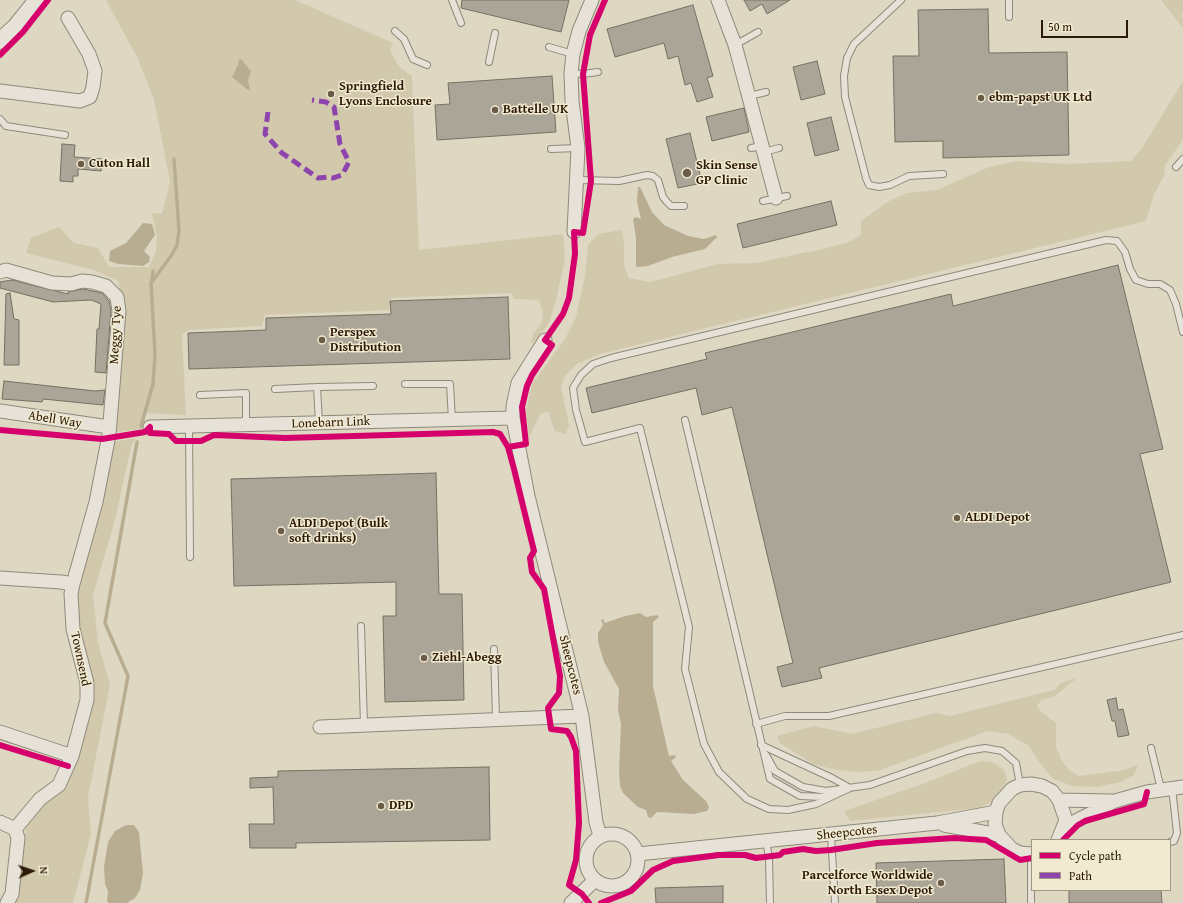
<!DOCTYPE html>
<html>
<head>
<meta charset="utf-8">
<style>
  body { margin:0 }
  #map { position:relative; width:1183px; height:903px; overflow:hidden; background:#ded8c3; font-family:"Gentium Book Plus",serif }
  canvas { display:block }
  .legend { position:absolute; left:1031px; top:839px; width:140px; height:52px; box-sizing:border-box; background:#f1ead1; border:1px solid #a29780; margin:0; padding:5px 7px; list-style:none; font-size:12px; color:#2c1a07 }
  .legend li { display:flex; align-items:center; gap:8px; height:20px }
  .legend b { width:20px; border:1px solid #a29780 }
  .north { position:absolute; left:12px; top:851px; width:40px; height:40px; -webkit-text-stroke:3px #f1ead1; paint-order:stroke; rotate:87deg; font-size:11px; font-weight:700; line-height:16px; text-align:center; color:#2c1a07 }
  .north::after { content:''; display:block; margin:auto; width:14px; height:18px; background:#2c1a07; clip-path:polygon(50% 0,100% 100%,50% 72%,0 100%) }
  .scale { position:absolute; left:1041px; top:20px; width:87px; height:18px; box-sizing:border-box; border:2px solid #2c1a07; border-top:0; padding-left:5px; font-size:12px; line-height:14px; white-space:nowrap; color:#2c1a07; -webkit-text-stroke:3px #f1ead1; paint-order:stroke }
</style>
</head>
<body>
<div id="map">
<canvas width="1183" height="903"></canvas>
<ul class="legend">
<li><b style="height:5px;background:#d6006c"></b>Cycle path</li>
<li><b style="height:5px;background:#8e44ad"></b>Path</li>
</ul>
<div class="north">N</div>
<div class="scale">50 m</div>
</div>
<script>
const c = document.querySelector('canvas').getContext('2d');
c.lineJoin = 'round';
function fill(path, color) { c.fillStyle = color; c.fill(path, 'evenodd'); }
const toPath = rows => new Path2D(rows.map(r => 'M' + r).join(''));
function strokePath(path, color, width, dash) { c.strokeStyle = color; c.lineWidth = width; c.lineCap = dash ? 'butt' : 'round'; c.setLineDash(dash || []); c.stroke(path); }
function drawText(font, color, halo, rows, align = 'center') {
  c.font = font + ' "Gentium Book Plus",serif'; c.lineWidth = 3; c.setLineDash([]); c.textBaseline = 'middle'; c.strokeStyle = halo; c.fillStyle = color; for (const [text, x, y, turn = 0] of rows) {
    c.save(); c.translate(x, y); c.rotate((+turn || 0) * Math.PI / 180); c.textAlign = isNaN(turn) ? turn : align; if (halo) c.strokeText(text, 0, 0); c.fillText(text, 0, 0); c.restore();
  }
}
fill(toPath([
  [106,0,295,0,393,43,390,50,399,67,412,76,419,250,563,234,565,259,555,305,548,324,538,338,531,344,533,334,542,323,543,311,539,300,514,299,512,293,391,298,389,310,265,315,262,326,188,330,182,335,186,415,145,413,145,429,115,432,122,302,118,281,94,270,26,253,31,238,59,227,74,243,98,248,109,267,149,267,156,251,157,238,152,213,162,214,170,182,154,99,137,57],
  [1161,0,1183,0,1183,13,1181,15,1183,18,1183,28],
  [1183,81,1183,140,1165,165,1164,176,1154,195,1146,221,600,354,577,364,565,376,561,386,569,425,566,434,555,431,548,412,541,413,529,438,526,411,532,384,565,339,576,317,585,276,588,245,598,234,622,230,624,244,624,265,629,278,650,282,718,264,756,263,827,248,849,242,861,235,861,221,889,201,907,193,937,190,989,167,1017,161,1068,164,1131,161,1142,148],
  [135,438,131,447,115,520,93,595,98,642,110,685,88,797,91,834,73,903,15,903,19,894,26,825,35,811,65,789,91,703,79,635,77,587,98,521,114,442],
  [1078,677,1055,696,1042,700,1037,705,1040,711,1056,723,1056,747,1062,761,1070,771,1079,776,1125,770,1138,764,1134,775,1121,782,1097,787,1073,786,1053,779,1039,762,1029,746,1008,734,988,731,877,771,856,772,832,769,813,764,780,743,777,736,814,726,852,734,936,713,950,716,1054,690,1061,683],
  [980,761,992,762,1004,770,1007,780,1003,791,996,800,979,808,850,821,844,811,928,782]
]), '#d2c9ac');
fill(toPath([
  [239,59,241,59,251,71,248,81,250,90,248,90,232,77,238,65],
  [638,187,640,187,652,212,664,225,688,236,704,239,716,235,717,237,705,249,672,257,648,266,636,267,636,238,633,219,636,217,641,219,637,202],
  [143,223,152,224,155,235,144,251,150,257,149,262,143,266,118,264,109,261,110,251,126,243],
  [640,613,646,617,657,615,659,617,653,622,653,686,669,756,675,755,676,757,671,761,683,780,706,801,709,807,707,811,694,814,657,812,651,818,648,817,646,810,638,807,623,793,620,786,619,771,621,724,618,710,619,689,604,662,598,642,598,633,603,625,601,620,603,619,605,623,625,616],
  [126,825,134,825,139,832,143,873,140,890,135,898,127,903,109,903,107,901,108,891,105,884,104,866,108,842,115,831]
]), '#b9ad91');
strokePath(toPath([
  [152,280,153,271],
  [141,426,153,384,155,354,151,283,171,256,177,245,179,231,174,159],
  [86,903,128,676,105,623,137,442]
]), '#b9ad91', 3.5);
const building = toPath([
  [462,0,569,0,561,32,461,8,462,0],
  [744,0,790,0,767,14,762,4,750,11,744,0],
  [693,5,713,76,707,78,713,97,697,102,691,83,685,85,678,56,668,59,664,43,615,57,607,29,693,5],
  [988,9,989,53,1067,52,1069,155,943,158,943,141,895,142,893,56,919,56,918,10,988,9],
  [817,61,825,94,801,100,793,67,817,61],
  [552,76,556,132,437,140,435,105,450,104,448,83,552,76],
  [744,108,749,132,712,141,706,117,744,108],
  [831,117,839,150,815,156,807,123,831,117],
  [690,133,702,183,678,188,666,139,690,133],
  [62,144,75,145,74,157,102,159,101,171,78,169,78,176,73,176,73,182,60,181,62,144],
  [831,201,837,225,743,248,737,224,831,201],
  [1118,265,1163,449,1140,454,1171,582,819,668,822,678,782,687,777,667,793,663,732,407,702,415,696,388,592,413,586,388,707,359,705,353,951,294,953,306,1118,265],
  [12,280,68,294,68,292,83,289,102,293,109,301,111,311,106,373,95,372,97,329,99,329,101,304,91,300,53,302,0,288,0,282,12,280],
  [10,293,14,319,19,320,19,365,4,365,6,294,10,293],
  [508,297,510,359,189,369,188,333,266,330,266,318,391,314,390,301,508,297],
  [4,381,95,391,105,390,103,405,43,399,42,402,2,399,4,381],
  [436,473,439,594,462,594,464,700,385,702,383,616,396,616,396,582,234,586,231,479,436,473],
  [1116,698,1118,710,1123,709,1129,735,1118,737,1115,721,1112,721,1107,700,1116,698],
  [489,767,490,840,296,843,296,848,250,848,249,824,274,824,273,787,250,788,250,778,278,777,278,771,489,767],
  [1004,859,1006,903,877,903,876,863,1004,859],
  [723,886,723,903,656,903,655,888,723,886],
  [1069,890,1161,890,1162,903,1069,903,1069,890]
]);
fill(building, '#aaa596');
strokePath(building, '#767062', 1);
const service = toPath([
  [452,0,461,23],
  [901,0,854,44,847,58,844,76,845,97,866,178,869,185,879,187,890,185,909,176,943,174],
  [1009,0,1009,17],
  [395,31,404,39,413,59,427,65],
  [735,45,758,32],
  [549,47,573,54],
  [489,62,495,33],
  [571,73,583,74,598,72],
  [749,96,766,92],
  [0,119,6,126,65,135],
  [751,148,762,146],
  [551,149,578,148],
  [764,152,779,148],
  [1176,167,1183,159],
  [577,180,619,181,647,175,653,176,658,180,663,197,667,202,671,206,684,206],
  [763,201,787,196],
  [405,384,450,384,452,420],
  [275,389,317,387],
  [200,395,246,393,246,426],
  [685,420,770,779,800,796,823,797,829,795],
  [319,423,317,387,373,386],
  [189,426,190,557],
  [361,626,364,725],
  [494,649,496,719],
  [756,724,785,716,829,716,1183,635],
  [761,745,832,778,850,788],
  [1151,748,1161,789],
  [766,755,775,771,803,787,826,791,870,785,967,751,985,748,1002,751,1016,763,1020,785],
  [850,788,816,804,788,810,769,809,747,799,719,772,704,744,685,669,689,627,640,428,585,442,576,410,573,388,581,375,593,364,611,358,1106,240,1117,241,1125,252,1130,269,1136,280,1148,284,1160,284,1170,290,1176,304,1183,332],
  [831,835,835,903],
  [766,841,769,857,770,903],
  [1170,842,1174,841,1177,833,1172,788],
  [1031,903,1031,854]
]);
const minor = toPath([
  [718,0,735,45,776,198],
  [0,91,80,101,90,97,93,87,95,71,89,54,68,18],
  [574,232,578,148,572,101,571,73,573,54,579,31,592,0],
  [0,272,6,270,52,283,71,284,82,281,92,282,106,286,117,297,119,311,109,435,96,502,73,584],
  [545,340,518,383,513,406,513,418,528,496,582,716,596,822,600,836],
  [0,411,109,427],
  [150,427,513,418],
  [0,578,61,582,73,584,71,594,73,629,87,683,87,700,72,756],
  [320,727,582,716],
  [0,732,72,756,59,785,40,799,15,829],
  [1059,800,1111,801],
  [0,822,15,829,18,838,12,894,7,903],
  [944,825,999,835],
  [1064,827,1115,801,1147,792,1183,787],
  '586 860a26 26 0 1 1 52 0a26 26 0 1 1-52 0Z',
  [638,854,937,823,996,812],
  [1032,854,1020,853,1012,849,999,835,995,824,996,812,999,803,1012,789,1020,785,1031,784,1042,786,1052,791,1059,800,1066,820,1058,840],
  [571,903,595,880]
]);
const tertiary = toPath([
  [0,41,16,26,37,0]
]);
strokePath(service, '#8f897b', 8);
strokePath(minor, '#8f897b', 15);
strokePath(tertiary, '#8f897b', 18);
strokePath(service, '#e6e2d7', 6);
strokePath(minor, '#e6e2d7', 13);
strokePath(tertiary, '#e6e2d7', 16);
strokePath(toPath([
  [268,112,265,134,282,153,318,178,328,177,333,178,342,175,349,162,340,144,334,107,326,102,312,100]
]), '#8e44ad', 5, [10, 5]);
strokePath(toPath([
  [0,55,23,32,48,0],
  [0,430,102,439,145,432,150,427,150,433,169,434,176,441,201,441,214,435,285,438,493,432,500,434,508,447,514,469,534,551,530,558,532,572,544,589,560,676,559,693,548,708,551,729,567,731,571,737,576,751,579,823,576,860,569,885,582,894,589,903],
  [508,447,526,444,522,407,527,386,532,375,552,345,545,340,563,314,569,298,575,254,574,232,583,233,591,181,583,74,590,35,605,0],
  [0,745,68,766],
  [1063,840,1078,825,1085,821,1144,804,1147,792],
  [601,903,631,891,653,870,673,861,719,855,745,855,756,858,780,855,783,852,803,849,816,851,831,850,877,843,954,838,986,840,1020,860,1032,858]
]), '#d6006c', 6);
for (const [x, y, r, color] of [
  [331,94,4,"#6a5c49"],
  [981,98,4,"#6a5c49"],
  [495,110,4,"#6a5c49"],
  [81,164,4,"#6a5c49"],
  [687,173,5,"#6a5c49"],
  [322,340,4,"#6a5c49"],
  [957,518,4,"#6a5c49"],
  [281,531,4,"#6a5c49"],
  [424,658,4,"#6a5c49"],
  [381,806,4,"#6a5c49"],
  [941,883,4,"#6a5c49"]
]) { const dot = new Path2D(); dot.arc(x, y, r, 0, 2 * Math.PI); c.fillStyle = color; c.fill(dot); strokePath(dot, '#f1ead1', 1.5); }
drawText('bold 13px', '#2c1a07', '#f1ead1', [
  ["Springfield",339,87],
  ["Lyons Enclosure",339,102],
  ["ebm-papst UK Ltd",989,98],
  ["Battelle UK",503,110],
  ["Cuton Hall",89,164],
  ["Skin Sense",696,166],
  ["GP Clinic",696,181],
  ["Perspex",330,333],
  ["Distribution",330,348],
  ["ALDI Depot",965,518],
  ["ALDI Depot (Bulk",289,524],
  ["soft drinks)",289,539],
  ["Ziehl-Abegg",432,658],
  ["DPD",389,806],
  ["Parcelforce Worldwide",933,876,"right"],
  ["North Essex Depot",933,891,"right"]
], 'left');
drawText('13px', '#2c1a07', '#f1ead1', [
  ["Meggy Tye",116,335,-87],
  ["Abell Way",55,420,9],
  ["Lonebarn Link",331,423,-2],
  ["Townsend",80,659,78],
  ["Sheepcotes",570,665,76],
  ["Sheepcotes",847,833,-6]
]);
</script>
</body>
</html>
